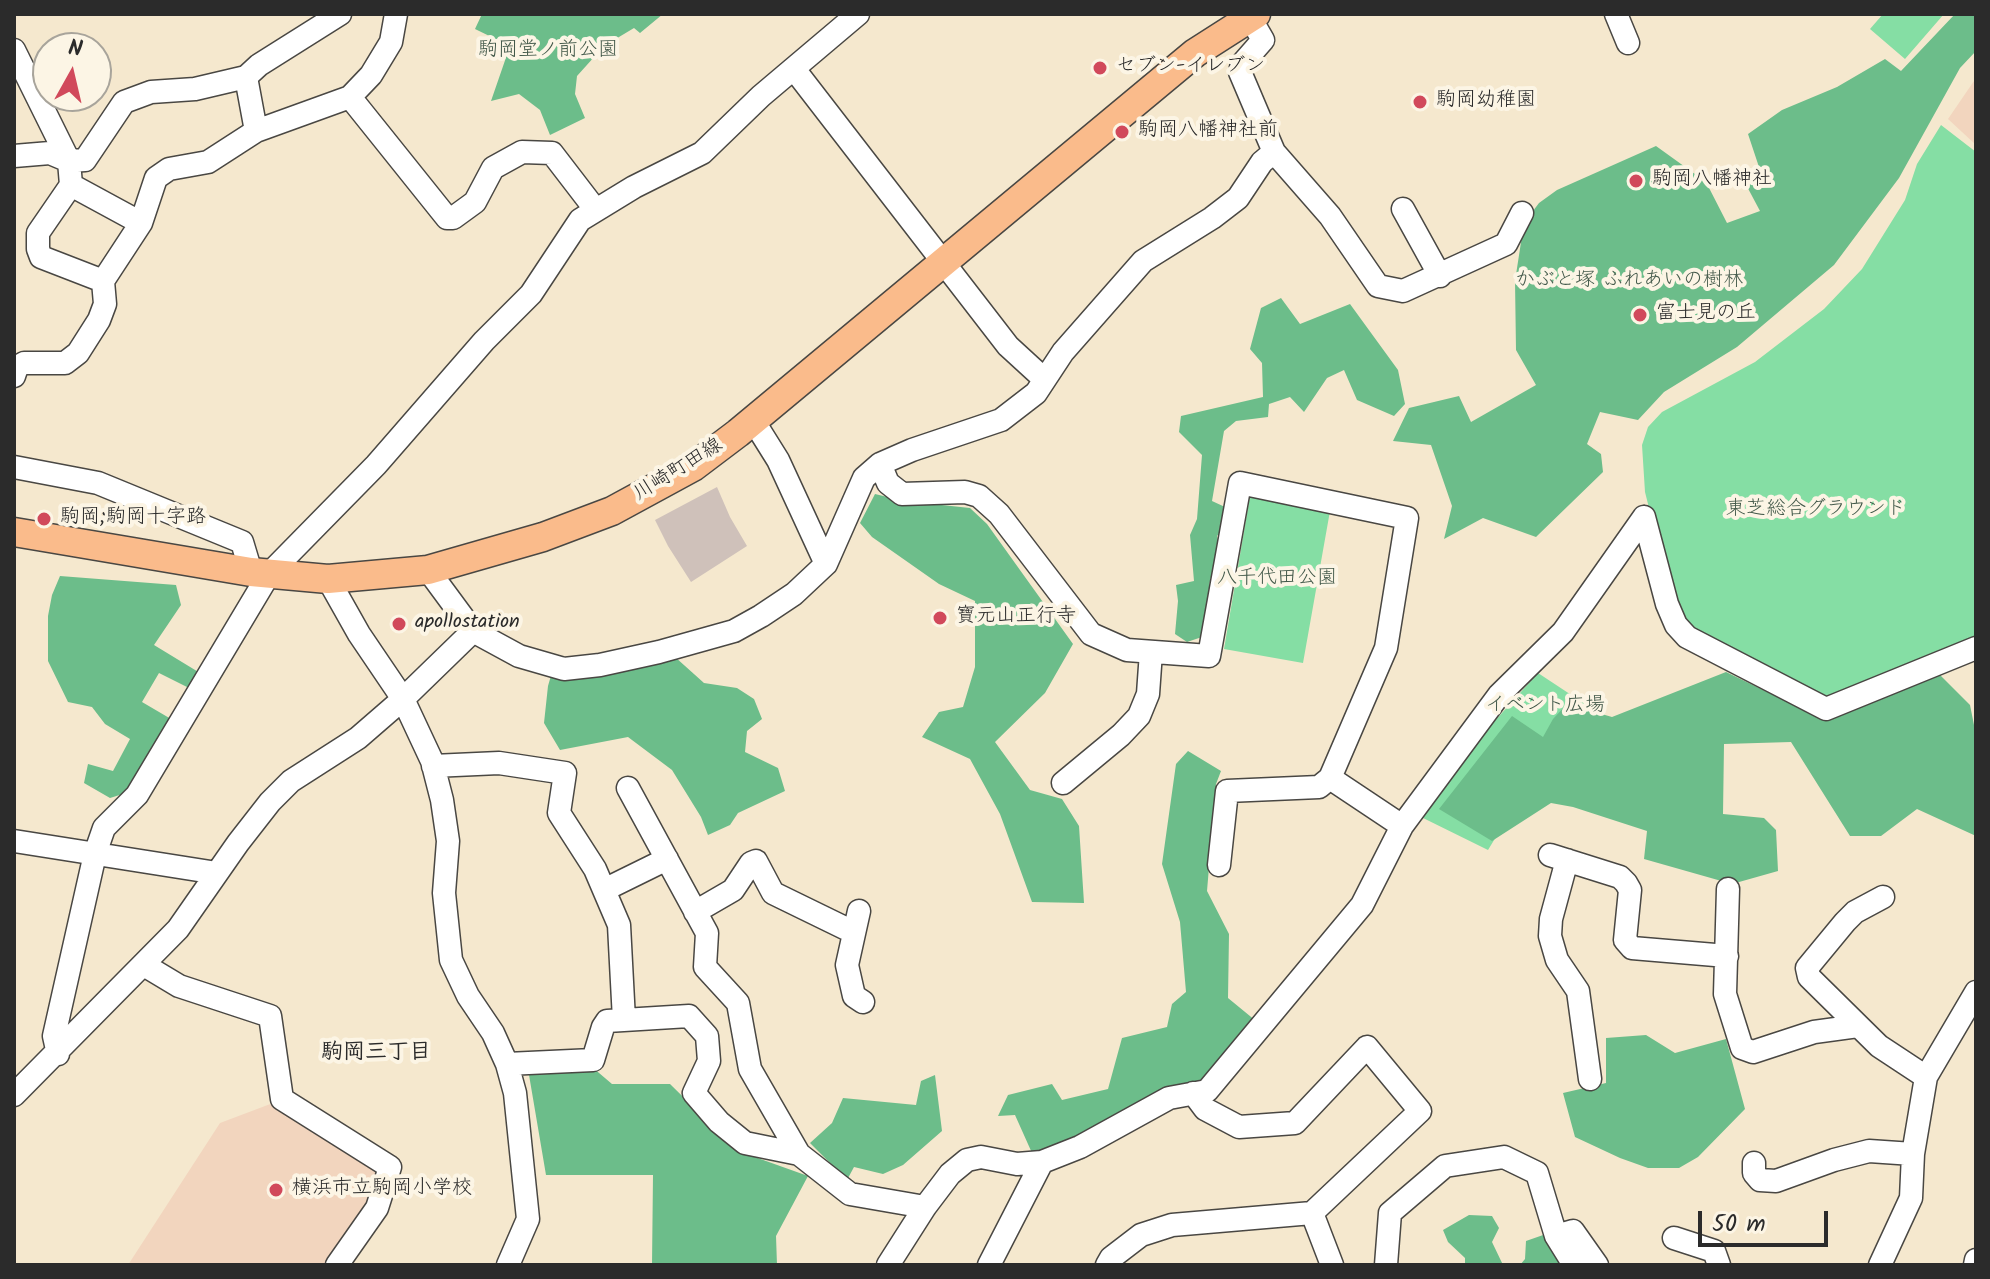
<!DOCTYPE html>
<html>
<head>
<meta charset="utf-8">
<style>
  body { margin:0 }
  #map { position:relative; width:1990px; height:1279px; overflow:hidden; background:#f5e8ce; font-family:Kalam,sans-serif }
  canvas { display:block }
  .frame { position:absolute; inset:0; border:16px solid #2b2b2b; pointer-events:none }
  .north { position:absolute; left:32px; top:32px; width:80px; height:80px; box-sizing:border-box; background:#fcf5e5; border:2px solid #a8a49b; border-radius:50%; rotate:8deg; font-size:22px; font-weight:700; line-height:32px; text-align:center; color:#2b2b2b }
  .north::after { content:''; display:block; margin:auto; width:28px; height:36px; background:#d1495b; clip-path:polygon(50% 0,100% 100%,50% 72%,0 100%) }
  .scale { position:absolute; left:1698px; top:1211px; width:130px; height:36px; box-sizing:border-box; border:4px solid #2b2b2b; border-top:0; padding-left:10px; font-size:24px; line-height:28px; white-space:nowrap; color:#2b2b2b; -webkit-text-stroke:6px #fcf5e5; paint-order:stroke }
</style>
</head>
<body>
<div id="map">
<canvas width="1990" height="1279"></canvas>
<div class="frame"></div>
<div class="north">N</div>
<div class="scale">50 m</div>
</div>
<script>
const c = document.querySelector('canvas').getContext('2d');
c.lineJoin = 'round';
function fill(path, color) { c.fillStyle = color; c.fill(path, 'evenodd'); }
const toPath = rows => new Path2D(rows.map(r => 'M' + r).join(''));
function strokePath(path, color, width, dash) { c.strokeStyle = color; c.lineWidth = width; c.lineCap = dash ? 'butt' : 'round'; c.setLineDash(dash || []); c.stroke(path); }
function drawText(font, color, halo, rows, align = 'center') {
  c.font = font + ' Kalam,"Klee One",sans-serif'; c.lineWidth = 8; c.setLineDash([]); c.textBaseline = 'middle'; c.strokeStyle = halo; c.fillStyle = color; for (const [text, x, y, turn = 0] of rows) {
    c.save(); c.translate(x, y); c.rotate((+turn || 0) * Math.PI / 180); c.textAlign = isNaN(turn) ? turn : align; if (halo) c.strokeText(text, 0, 0); c.fillText(text, 0, 0); c.restore();
  }
}
fill(toPath([
  [1976,78,1976,145,1948,119],
  [273,1103,381,1172,369,1207,328,1265,128,1265,220,1123]
]), '#f2d5be');
fill(toPath([
  [717,487,730,517,747,546,691,582,668,546,655,520]
]), '#cfc1ba');
fill(toPath([
  [1883,14,1944,14,1905,59,1870,29],
  [1941,125,1976,152,1976,641,1823,703,1685,630,1675,612,1645,492,1642,445,1648,427,1662,412,1755,362,1824,309,1862,269,1905,200,1917,164],
  [1250,496,1330,511,1303,663,1224,649],
  [1538,673,1588,706,1558,735,1488,850,1419,816,1464,755]
]), '#85dea4');
fill(toPath([
  [482,14,663,14,640,33,634,28,604,46,577,76,575,94,585,118,550,135,540,110,519,94,491,101,510,46,475,29],
  [1955,14,1976,14,1976,51,1960,68,1899,178,1834,265,1737,347,1664,392,1638,420,1600,412,1587,444,1601,454,1603,472,1536,537,1483,518,1444,539,1452,506,1431,445,1393,441,1409,408,1459,396,1471,422,1536,385,1516,350,1515,281,1524,223,1539,203,1557,190,1656,146,1706,182,1727,223,1760,211,1743,179,1761,173,1748,134,1782,110,1837,87,1885,59,1901,71],
  [1281,298,1300,324,1350,304,1398,370,1405,404,1394,416,1357,400,1344,370,1327,378,1304,412,1290,397,1269,404,1268,417,1236,421,1224,431,1212,501,1225,507,1228,522,1217,536,1219,545,1210,581,1202,637,1187,642,1175,634,1178,601,1176,585,1194,581,1190,535,1197,519,1202,455,1179,432,1181,416,1263,397,1262,363,1250,349,1261,308],
  [875,494,904,501,970,508,987,524,1073,644,1045,693,995,742,1030,790,1062,799,1079,826,1084,903,1032,902,1000,814,970,759,922,737,939,712,963,707,975,667,975,601,939,584,872,537,860,523],
  [60,576,176,585,181,605,154,645,200,673,189,688,159,673,142,702,171,719,126,793,110,798,84,783,88,764,113,771,130,739,105,724,92,707,68,702,48,661,48,616,52,595],
  [675,657,704,683,737,688,754,699,762,719,747,731,745,752,778,768,785,791,738,813,730,825,708,835,701,817,672,770,628,737,560,750,544,723,548,686,552,672],
  [1726,672,1819,717,1939,674,1970,705,1976,735,1976,836,1917,809,1881,836,1850,836,1791,742,1724,744,1723,814,1764,818,1776,830,1778,871,1732,884,1644,859,1647,831,1573,807,1551,803,1492,841,1439,809,1512,716,1543,737,1553,719,1567,704,1612,717],
  [1188,751,1221,771,1216,784,1207,891,1229,934,1228,998,1256,1021,1208,1082,1064,1145,1032,1153,1015,1115,998,1116,1008,1095,1052,1084,1062,1100,1108,1089,1122,1038,1167,1027,1172,1004,1186,992,1180,922,1162,864,1176,764],
  [1646,1035,1675,1053,1726,1039,1745,1109,1698,1157,1679,1168,1648,1168,1620,1158,1575,1137,1563,1093,1606,1083,1606,1038],
  [592,1067,612,1084,670,1084,738,1151,808,1176,776,1236,777,1265,652,1265,653,1175,546,1175,528,1069],
  [935,1075,942,1131,903,1165,883,1174,854,1167,847,1180,810,1143,832,1123,843,1098,916,1105,921,1081],
  [1469,1215,1492,1216,1499,1228,1492,1242,1503,1265,1465,1265,1465,1258,1448,1242,1443,1230],
  [1546,1234,1568,1265,1520,1265,1525,1259,1526,1241]
]), '#6cbd8a');
const minor = toPath([
  [1248,14,1263,40,1242,64,1240,72,1274,152,1330,216,1378,286,1403,291,1506,244,1522,213],
  [1616,14,1628,43],
  [14,50,69,161,71,185,141,223],
  [794,69,1008,346,1044,379],
  [246,77,256,131],
  [350,97,447,218,453,218,475,202,493,168,522,152,552,153,595,209],
  [14,156,50,153,69,161,85,160,124,102,151,92,195,89,246,77,259,65,340,14],
  [71,185,38,233,38,249,41,257,103,281],
  [1403,209,1440,276],
  [14,376,17,367,24,363,65,363,78,353,99,320,105,304,103,281,141,223,156,178,169,169,208,162,256,131,350,97,371,75,391,42,396,14],
  [753,420,778,460,826,564],
  [880,464,888,483,902,494,965,492,979,496,999,514,1091,634,1127,650,1209,656,1240,483,1407,518,1386,648,1330,778,1402,826],
  [14,467,98,483,242,542,251,572],
  [1644,517,1667,604,1676,625,1687,637,1826,709,1976,648],
  [328,579,359,634,403,699,432,761,442,800,448,841,444,893,451,960,468,996,493,1033,507,1064,515,1093,528,1219,508,1265],
  [473,631,519,656,564,669,600,665,659,652,734,631,761,616,794,594,826,564,864,478,880,464,912,450,1001,420,1036,393,1063,352,1143,261,1212,218,1238,198,1262,162,1274,152],
  [433,766,499,763,565,773,559,813,595,869,619,925,624,1020],
  [1063,783,1121,735,1139,716,1148,694,1151,652],
  [628,788,707,933,705,967,738,1003,750,1069,799,1154],
  [14,841,217,873],
  [1550,855,1620,877,1626,883,1630,890,1625,940,1632,948,1727,956],
  [1567,860,1551,919,1550,936,1557,960,1578,991,1590,1079],
  [1219,865,1227,791,1319,787,1330,778],
  [1728,889,1725,994,1742,1048,1753,1052,1814,1032,1858,1026],
  [604,890,667,859],
  [1883,897,1855,912,1845,922,1807,968,1809,977,1879,1046,1926,1077],
  [859,911,847,965,854,996,863,1002],
  [695,912,733,890,751,863,756,861,773,893,853,932],
  [144,965,179,986,270,1016,282,1099,390,1167,377,1208,337,1265],
  [58,1054,54,1036,95,854,104,828,137,795,269,574,376,465,484,341,531,294,580,220,634,187,702,153,761,96,858,14],
  [507,1064,593,1060,603,1027,607,1021,689,1016,707,1036,709,1061,694,1093,719,1122,745,1143,799,1154,850,1194,925,1207],
  [14,1095,178,929,238,843,270,802,291,781,358,738,403,699,473,631,428,570],
  [1754,1163,1754,1173,1760,1180,1776,1181,1834,1160,1869,1151,1913,1154],
  [1312,1213,1332,1265],
  [1556,1236,1574,1265],
  [1674,1238,1714,1251,1719,1265],
  [888,1265,925,1207,950,1174,967,1160,981,1157,1017,1164,1042,1162,1080,1147,1169,1098,1207,1091,1362,905,1402,826,1499,695,1563,632,1644,517],
  [989,1265,1042,1162],
  [1107,1265,1111,1258,1141,1235,1172,1225,1312,1213,1420,1111,1367,1047,1295,1123,1239,1127,1205,1109,1193,1093],
  [1386,1265,1390,1213,1445,1166,1504,1157,1537,1173,1556,1236,1573,1231,1597,1265],
  [1880,1265,1911,1198,1913,1154,1926,1077,1976,992],
  [1975,1265,1976,1260]
]);
const major = toPath([
  [14,532,251,572,328,579,428,570,543,537,612,511,693,467,738,433,1195,53,1256,14]
]);
strokePath(minor, '#494743', 25);
strokePath(major, '#494743', 31);
strokePath(minor, '#fff', 22);
strokePath(major, '#fabb8b', 28);
for (const [x, y, r, color] of [
  [1100,68,8,"#d1495b"],
  [1420,102,8,"#d1495b"],
  [1122,132,8,"#d1495b"],
  [1636,181,8,"#d1495b"],
  [1640,315,8,"#d1495b"],
  [44,519,8,"#d1495b"],
  [940,618,8,"#d1495b"],
  [399,624,8,"#d1495b"],
  [276,1190,8,"#d1495b"]
]) { const dot = new Path2D(); dot.arc(x, y, r, 0, 2 * Math.PI); c.fillStyle = color; c.fill(dot); strokePath(dot, '#fcf5e5', 3); }
drawText('20px', '#425849', '#fcf5e5', [
  ["駒岡堂ノ前公園",548,52],
  ["かぶと塚 ふれあいの樹林",1629,282],
  ["東芝総合グラウンド",1816,511],
  ["八千代田公園",1277,580],
  ["イベント広場",1545,707]
]);
drawText('20px', '#2b2b2b', '#fcf5e5', [
  ["セブン-イレブン",1116,68],
  ["駒岡幼稚園",1436,102],
  ["駒岡八幡神社前",1138,132],
  ["駒岡八幡神社",1652,181],
  ["富士見の丘",1656,315],
  ["駒岡;駒岡十字路",60,519],
  ["寶元山正行寺",956,618],
  ["apollostation",415,624],
  ["横浜市立駒岡小学校",292,1190]
], 'left');
drawText('20px', '#2b2b2b', '#fcf5e5', [
  ["川崎町田線",679,471,-32]
]);
drawText('bold 22px', '#2b2b2b', '#fcf5e5', [
  ["駒岡三丁目",376,1054]
]);
</script>
</body>
</html>
